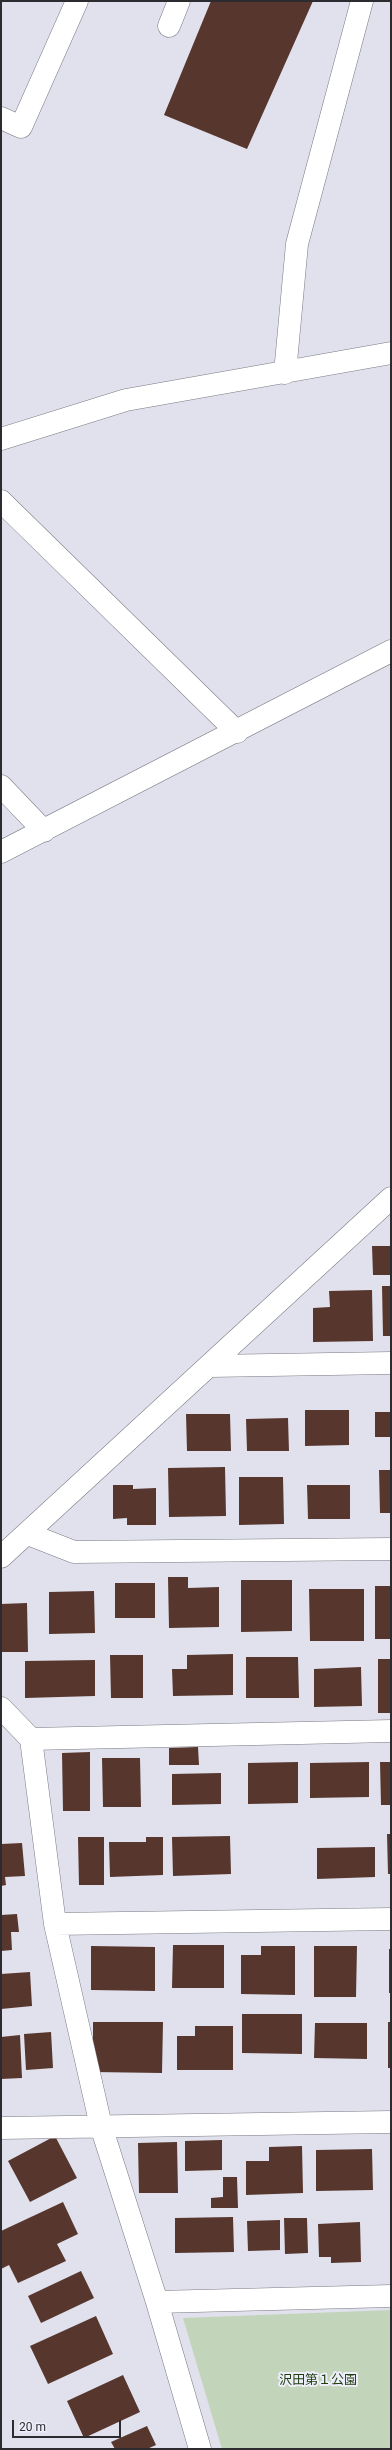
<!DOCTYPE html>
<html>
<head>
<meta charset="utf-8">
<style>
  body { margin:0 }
  #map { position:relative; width:392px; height:2450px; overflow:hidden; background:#e0e1ec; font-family:Roboto,sans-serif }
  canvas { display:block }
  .frame { position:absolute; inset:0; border:2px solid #2c2c30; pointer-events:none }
  .scale { position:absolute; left:12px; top:2420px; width:109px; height:18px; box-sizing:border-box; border:2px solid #2c2c30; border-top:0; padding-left:5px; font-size:12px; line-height:14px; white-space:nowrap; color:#2c2c30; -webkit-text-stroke:3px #edeef9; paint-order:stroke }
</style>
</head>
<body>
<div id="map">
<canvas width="392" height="2450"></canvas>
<div class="frame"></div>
<div class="scale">20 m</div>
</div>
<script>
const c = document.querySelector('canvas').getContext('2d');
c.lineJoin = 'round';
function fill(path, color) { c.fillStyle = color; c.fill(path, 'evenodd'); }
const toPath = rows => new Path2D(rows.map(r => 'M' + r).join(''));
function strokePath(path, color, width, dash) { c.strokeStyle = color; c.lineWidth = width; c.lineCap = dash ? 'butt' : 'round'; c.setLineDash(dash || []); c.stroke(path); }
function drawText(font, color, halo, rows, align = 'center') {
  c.font = font + ' Roboto,"Noto Sans JP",sans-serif'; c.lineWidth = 4; c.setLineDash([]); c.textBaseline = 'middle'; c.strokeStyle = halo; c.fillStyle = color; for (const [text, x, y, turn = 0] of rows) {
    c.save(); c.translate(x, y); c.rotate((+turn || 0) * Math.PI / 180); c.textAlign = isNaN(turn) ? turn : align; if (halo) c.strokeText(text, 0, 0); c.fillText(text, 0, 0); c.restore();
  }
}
fill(toPath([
  [391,2310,391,2449,222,2449,183,2318]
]), '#c2d4ba');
fill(toPath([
  [211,1,313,1,247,149,164,115],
  [372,1246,391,1246,391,1275,373,1275],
  [382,1286,391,1286,391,1336,383,1336],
  [372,1290,373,1341,313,1342,313,1308,330,1307,329,1291],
  [305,1410,349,1410,349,1445,305,1446],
  [375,1412,391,1412,391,1437,375,1437],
  [186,1414,230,1414,231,1451,187,1451],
  [288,1418,289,1451,247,1451,246,1419],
  [225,1467,226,1516,169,1517,168,1468],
  [379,1470,391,1470,391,1513,380,1513],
  [239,1477,283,1477,284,1524,239,1525],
  [113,1485,133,1485,133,1489,156,1488,156,1525,127,1525,127,1518,113,1519],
  [307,1485,350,1485,350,1519,308,1519],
  [168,1577,188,1577,188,1588,219,1587,219,1627,169,1628],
  [241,1580,292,1580,292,1631,241,1632],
  [115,1583,155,1583,155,1618,115,1618],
  [375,1586,391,1586,391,1639,375,1639],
  [309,1589,364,1589,364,1641,310,1641],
  [94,1591,95,1633,49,1634,49,1592],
  [27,1603,28,1652,1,1652,1,1604],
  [233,1654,233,1695,173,1696,172,1669,187,1669,187,1655],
  [110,1655,143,1655,143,1698,111,1698],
  [246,1657,298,1657,299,1698,246,1698],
  [378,1659,391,1659,391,1713,378,1713],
  [95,1660,95,1696,25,1698,25,1661],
  [361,1667,362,1706,314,1707,314,1669],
  [198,1747,199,1765,169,1765,169,1748],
  [90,1752,90,1811,63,1811,62,1753],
  [102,1758,140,1758,141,1807,103,1807],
  [298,1762,298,1803,248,1804,248,1763],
  [369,1762,369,1797,310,1798,310,1763],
  [380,1762,391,1762,391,1805,381,1805],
  [221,1773,221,1804,172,1805,172,1774],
  [387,1834,391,1834,391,1874,388,1874],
  [230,1836,231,1874,173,1876,172,1837],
  [78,1837,104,1837,104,1885,79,1885],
  [146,1837,163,1837,163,1875,110,1877,109,1842,146,1842],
  [22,1843,25,1876,5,1877,6,1885,1,1886,1,1844],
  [375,1847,375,1877,317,1879,317,1848],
  [17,1914,19,1932,11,1932,12,1950,1,1951,1,1915],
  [173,1945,224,1945,224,1988,172,1988],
  [91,1946,155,1947,155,1991,91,1990],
  [261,1946,295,1946,295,1995,241,1994,241,1955,261,1955],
  [314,1946,357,1946,356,1997,314,1997],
  [389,1949,391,1949,391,1993,389,1993],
  [30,1972,32,2006,1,2009,1,1974],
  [242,2014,302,2014,302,2054,242,2053],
  [93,2022,163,2022,162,2073,93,2072],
  [388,2022,391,2022,391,2068,388,2068],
  [315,2023,367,2023,367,2059,314,2058],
  [195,2026,233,2026,233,2070,177,2070,177,2036,195,2036],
  [51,2032,53,2068,26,2070,24,2034],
  [20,2035,22,2078,1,2079,1,2037],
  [55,2136,77,2178,30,2202,8,2161],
  [222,2140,222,2170,185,2171,185,2141],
  [177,2142,178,2193,139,2193,138,2143],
  [302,2146,303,2193,246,2195,246,2161,269,2161,269,2147],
  [372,2149,373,2190,316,2191,316,2150],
  [223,2177,237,2177,238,2208,211,2208,211,2198,223,2197],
  [63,2202,78,2234,57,2244,66,2261,18,2283,9,2265,1,2269,1,2231],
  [233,2217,234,2252,175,2253,175,2218],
  [284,2218,307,2218,308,2253,285,2254],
  [280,2220,280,2250,248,2251,247,2221],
  [360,2222,361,2262,331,2263,331,2257,319,2257,318,2224],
  [81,2271,94,2298,41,2323,28,2296],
  [96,2316,113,2354,48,2384,30,2346],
  [123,2375,140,2412,84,2438,67,2401],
  [147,2426,156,2445,147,2449,115,2449,111,2442]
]), '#57362e');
const minor = toPath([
  [169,26,179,1],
  [1,118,21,127,77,1],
  [285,373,297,244,362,1],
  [1,439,126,400,391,353],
  [1,501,237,732],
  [1,786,44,831],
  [1,852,391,651],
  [210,1366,391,1363],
  [28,1534,74,1552,391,1549],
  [1,1557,391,1198],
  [1,1708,31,1739,55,1924,101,2126,157,2302,200,2449],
  [31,1739,391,1731],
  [55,1924,391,1919],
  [1,2128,391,2122],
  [157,2302,391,2296]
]);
strokePath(minor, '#797a84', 23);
strokePath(minor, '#fff', 22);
drawText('13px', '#213f11', '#edeef9', [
  ["沢田第１公園",318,2381]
]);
</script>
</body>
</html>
